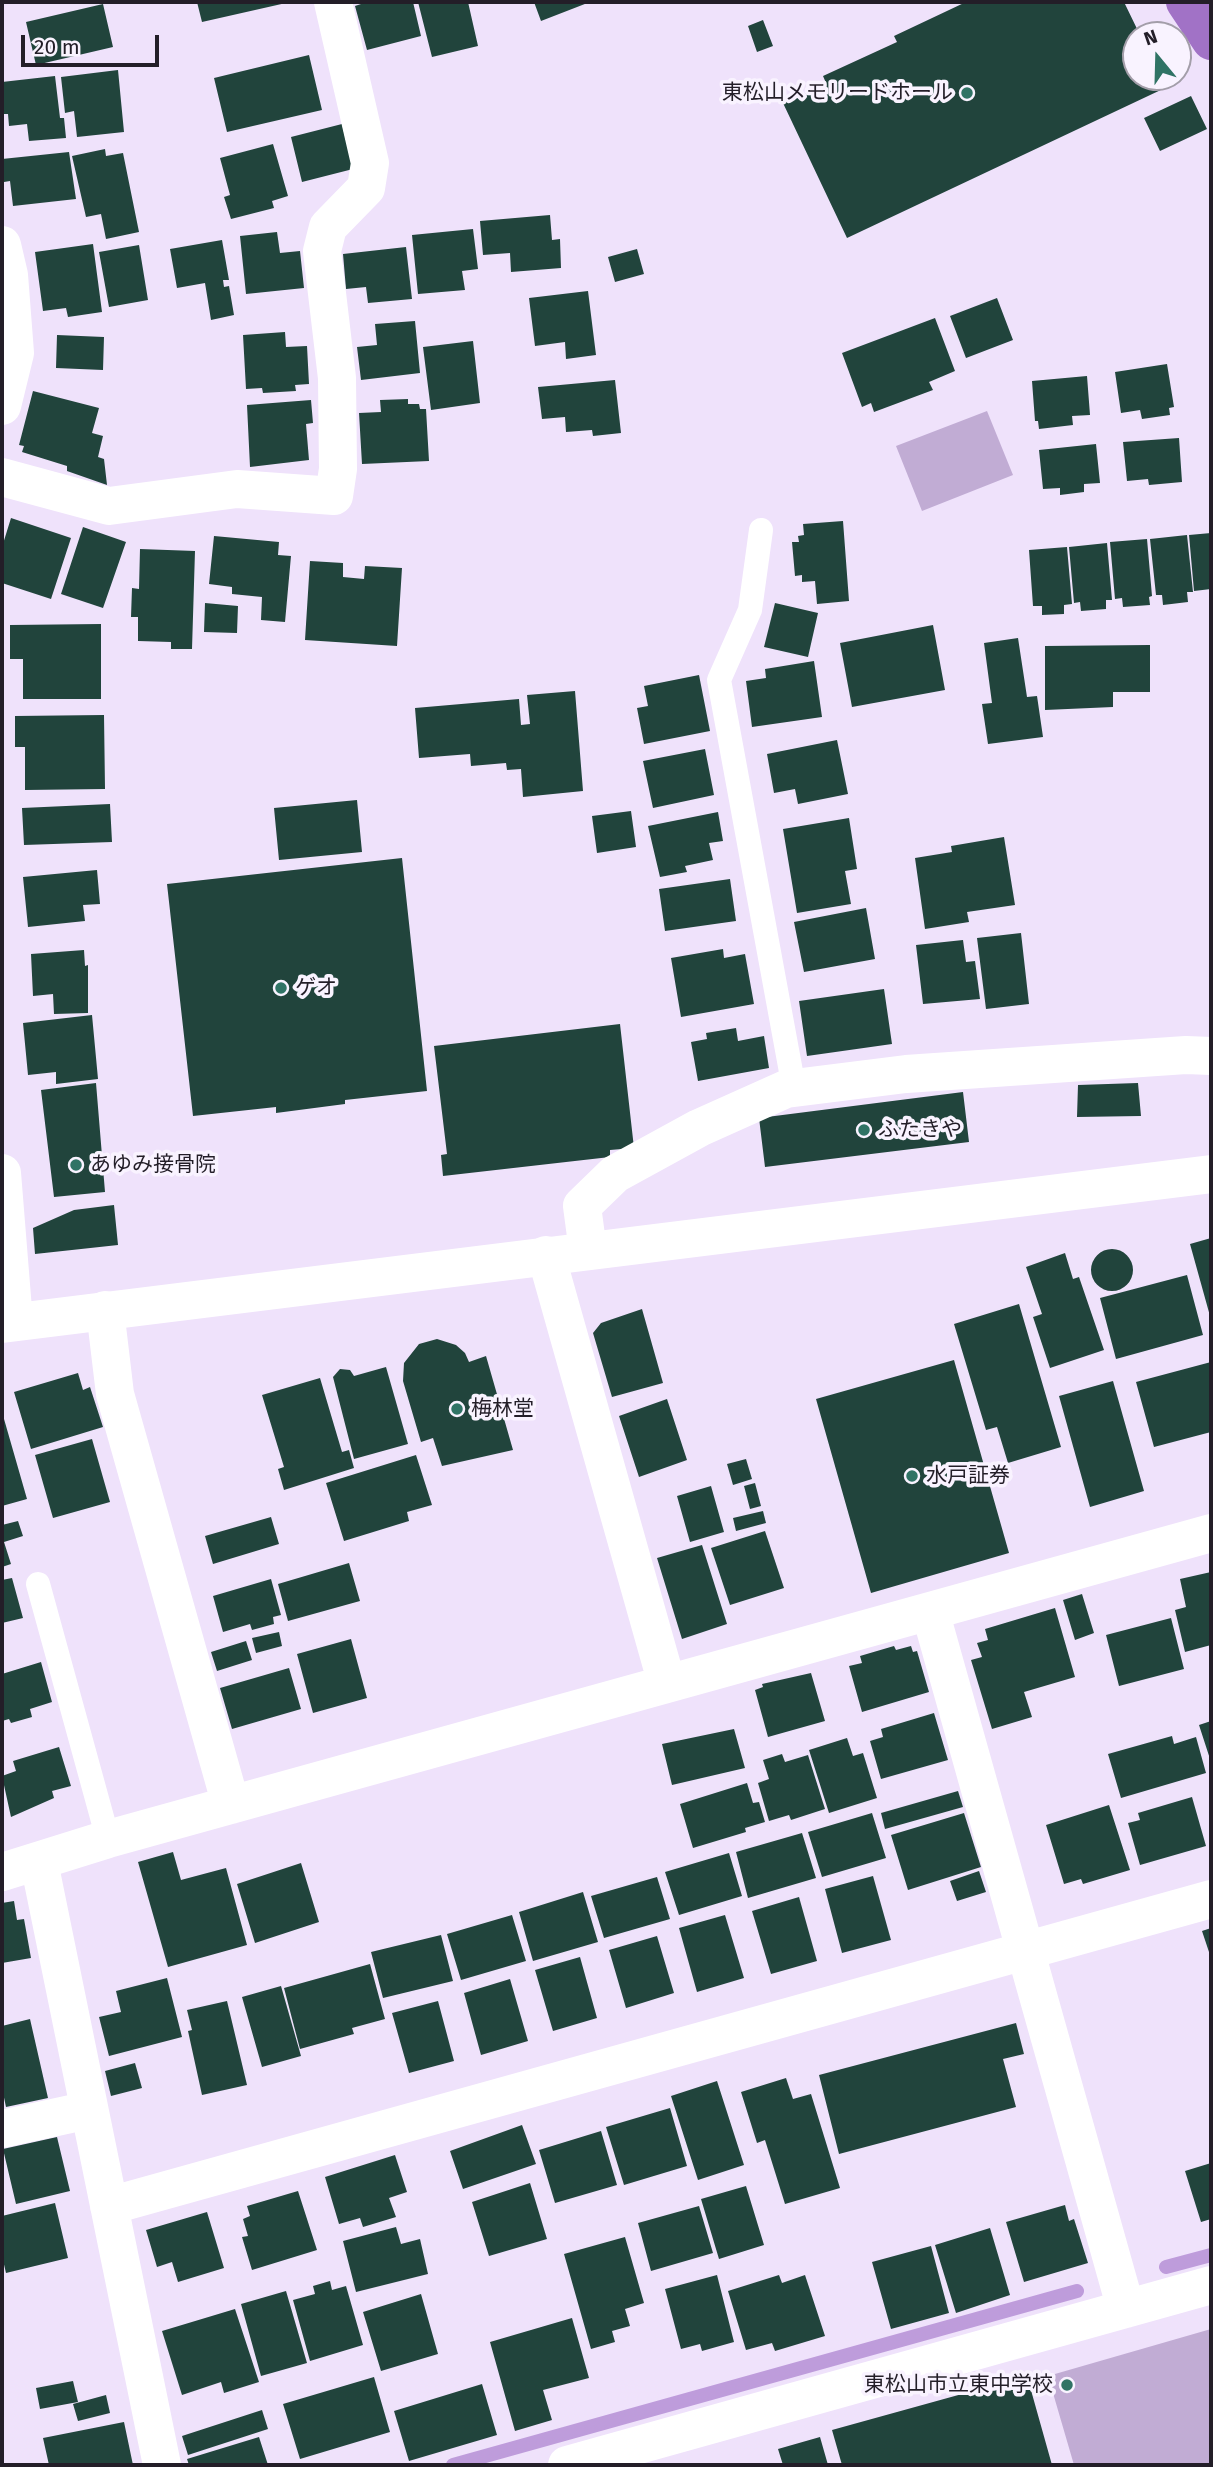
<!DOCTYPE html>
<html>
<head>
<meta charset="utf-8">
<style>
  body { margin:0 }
  #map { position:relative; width:1213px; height:2467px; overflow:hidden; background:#efe2fb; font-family:"Fira Sans",sans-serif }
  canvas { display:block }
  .frame { position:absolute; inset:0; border:4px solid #231e28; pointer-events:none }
  .north { position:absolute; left:1122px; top:21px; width:70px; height:70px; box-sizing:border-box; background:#f9f3ff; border:2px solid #a39ea9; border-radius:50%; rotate:341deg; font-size:19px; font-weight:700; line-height:28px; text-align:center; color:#231e28 }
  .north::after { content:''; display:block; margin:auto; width:24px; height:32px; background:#307365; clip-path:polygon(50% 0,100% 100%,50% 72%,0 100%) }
  .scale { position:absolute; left:21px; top:35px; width:138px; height:32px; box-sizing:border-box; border:4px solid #231e28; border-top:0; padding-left:9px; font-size:21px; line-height:24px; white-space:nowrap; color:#231e28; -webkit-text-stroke:5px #f9f3ff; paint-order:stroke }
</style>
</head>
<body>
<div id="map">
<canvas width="1213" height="2467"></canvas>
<div class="frame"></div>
<div class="north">N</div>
<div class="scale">20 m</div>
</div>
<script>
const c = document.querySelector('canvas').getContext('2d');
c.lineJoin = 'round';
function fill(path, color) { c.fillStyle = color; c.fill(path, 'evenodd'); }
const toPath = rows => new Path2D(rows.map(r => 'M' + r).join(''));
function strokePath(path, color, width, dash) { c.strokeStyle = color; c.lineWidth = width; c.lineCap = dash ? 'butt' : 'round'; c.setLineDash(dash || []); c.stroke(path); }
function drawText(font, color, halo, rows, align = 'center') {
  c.font = font + ' "Fira Sans","Noto Sans JP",sans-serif'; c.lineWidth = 7; c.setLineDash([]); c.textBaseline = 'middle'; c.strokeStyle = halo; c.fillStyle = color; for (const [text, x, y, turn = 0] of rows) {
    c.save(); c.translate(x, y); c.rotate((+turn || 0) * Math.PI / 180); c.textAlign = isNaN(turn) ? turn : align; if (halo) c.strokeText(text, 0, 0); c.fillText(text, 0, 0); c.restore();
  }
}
fill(toPath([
  [987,411,1013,475,922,511,896,446],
  [1211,2329,1211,2465,1074,2465,1048,2376]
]), '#c1acd4');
strokePath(toPath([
  [1166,2267,1211,2255],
  [453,2465,1077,2291]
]), '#be9cdb', 14);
fill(toPath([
  [197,2,286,2,286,3,202,22],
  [367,2,413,2,421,36,367,50,355,6],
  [418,2,468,2,478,46,432,57],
  [534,2,590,2,541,21],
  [966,2,1124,2,1140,35,1136,35,1136,77,1159,77,1165,88,847,238,783,103,826,83,823,76,897,42,894,36],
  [103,4,113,47,36,65,26,22],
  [763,20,773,46,757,52,748,26],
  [309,55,322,110,227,132,214,78],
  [118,70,124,132,77,137,74,111,65,113,61,77],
  [55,76,60,118,64,118,66,138,29,141,27,124,9,126,8,114,2,114,2,82],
  [1191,96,1207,129,1160,151,1144,118],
  [342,124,353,169,302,182,291,137],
  [273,144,288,196,272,201,274,208,231,219,224,197,230,195,220,158],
  [105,149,106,156,123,153,139,232,106,239,101,214,86,217,72,156],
  [69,152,76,199,13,206,10,181,4,182,2,159],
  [550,215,552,240,560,239,561,268,511,272,510,253,483,255,480,221],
  [473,229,478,269,462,271,465,290,418,294,412,235],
  [277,232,280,253,300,251,304,288,246,294,240,236],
  [222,240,229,280,223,280,224,287,229,286,234,315,211,320,205,283,177,288,170,249],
  [93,244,102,312,68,317,66,308,43,311,35,252],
  [139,245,148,300,109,307,99,252],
  [406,247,412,299,368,303,366,287,346,289,343,254],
  [637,249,644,274,615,282,608,257],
  [588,291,596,355,566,359,565,342,535,346,529,298],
  [997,298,1013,340,966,358,950,316],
  [935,318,955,371,929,382,933,390,874,412,871,403,862,407,842,353],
  [415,321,420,373,361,380,357,347,377,345,375,324],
  [285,332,286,347,307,346,309,384,295,385,296,391,263,393,262,388,246,389,243,335],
  [57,335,104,337,103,370,56,368],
  [473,341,480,403,431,410,423,347],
  [1167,364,1174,407,1169,408,1170,415,1142,419,1140,410,1121,413,1115,372],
  [1087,376,1090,415,1072,416,1073,425,1039,429,1038,421,1035,421,1032,381],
  [615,380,621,433,593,436,592,430,566,432,565,417,542,419,538,387],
  [33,391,99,408,92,433,103,436,98,457,104,459,107,485,67,471,67,466,22,452,24,446,19,445],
  [408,399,408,404,419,404,420,409,426,409,429,461,362,464,359,413,381,412,380,400],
  [311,400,313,423,306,424,309,460,250,467,247,405],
  [1179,438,1182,482,1149,485,1148,479,1127,481,1123,442],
  [1096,444,1100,483,1084,484,1084,492,1060,495,1060,488,1043,489,1039,450],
  [11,518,71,538,51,599,2,583,2,547],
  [843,521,849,601,817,604,815,581,802,582,802,575,795,576,792,542,799,542,798,536,804,535,803,524],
  [83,527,126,542,103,608,61,594],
  [1211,533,1211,589,1194,591,1189,535],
  [1187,535,1193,592,1187,592,1188,602,1163,605,1162,595,1156,595,1150,539],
  [214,536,279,542,278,555,291,556,285,622,261,620,262,597,232,594,232,587,209,584],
  [1147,539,1152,596,1149,597,1150,605,1123,607,1122,598,1115,599,1110,542],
  [1107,543,1112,600,1106,600,1106,609,1081,611,1080,602,1074,603,1069,547],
  [1067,547,1072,604,1064,605,1064,614,1042,615,1042,606,1033,606,1029,550],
  [140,549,195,551,192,649,171,649,171,642,138,641,138,617,131,617,132,588,139,589],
  [310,561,343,563,343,577,364,579,365,566,402,568,397,646,305,640],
  [205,603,238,606,237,633,204,632],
  [775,603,818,613,808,657,764,647],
  [101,624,101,699,23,699,23,659,10,659,10,625],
  [933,625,945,690,852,707,840,643],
  [1018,638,1027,697,1037,696,1043,737,988,744,982,704,992,703,984,643],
  [1150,645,1150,692,1113,692,1113,707,1045,710,1045,646],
  [814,661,822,717,752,727,746,681,766,678,765,669],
  [699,675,710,731,644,744,637,708,648,706,644,686],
  [575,691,583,791,523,797,521,769,507,770,506,763,471,766,470,754,419,758,415,708,519,699,521,725,530,724,527,695],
  [104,715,105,789,25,790,25,747,15,747,15,716],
  [837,740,848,794,798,804,795,789,774,793,767,754],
  [705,749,714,795,653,808,643,761],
  [357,800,362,852,279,860,274,808],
  [110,804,112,842,24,845,22,808],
  [631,811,636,847,597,853,592,816],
  [718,812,723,841,709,843,713,860,685,866,687,872,660,877,648,826],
  [849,818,857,869,845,871,851,904,797,913,783,829],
  [1004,837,1015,905,967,912,969,922,925,929,915,858,952,852,951,846],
  [402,858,427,1091,345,1100,345,1104,276,1113,276,1107,193,1116,167,884],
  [97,870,100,904,83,905,85,921,28,927,23,877],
  [730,879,736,921,665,931,659,889],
  [866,908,875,959,804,972,794,922],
  [1021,933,1029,1004,986,1009,977,938],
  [963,940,966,962,975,961,980,999,923,1004,916,945],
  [723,949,724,958,745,954,754,1004,681,1017,671,958],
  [84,950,85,966,88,965,88,1013,54,1014,53,994,33,996,31,954],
  [884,989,892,1044,807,1056,799,1001],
  [92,1015,98,1079,56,1084,56,1072,28,1075,23,1023],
  [620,1024,634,1148,610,1150,610,1157,443,1176,441,1155,447,1154,434,1046],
  [736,1028,738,1041,764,1036,769,1068,698,1081,691,1042,707,1039,706,1033],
  [96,1083,105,1192,54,1197,41,1090],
  [1138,1083,1141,1116,1077,1117,1078,1085],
  [963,1092,969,1142,765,1167,759,1118],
  [114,1205,118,1245,35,1254,33,1228,74,1210],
  [1211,1238,1211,1316,1210,1316,1190,1244],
  '1091 1270a21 21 0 1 1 42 0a21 21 0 1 1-42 0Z',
  [1065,1253,1073,1279,1079,1277,1104,1350,1050,1368,1033,1317,1042,1314,1026,1267],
  [1187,1275,1203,1335,1116,1359,1100,1298],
  [1019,1304,1061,1447,1008,1463,997,1427,986,1430,954,1324],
  [642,1309,663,1383,612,1397,593,1333,601,1323],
  [437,1339,456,1345,465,1353,469,1362,486,1356,513,1450,442,1466,433,1438,421,1442,403,1381,404,1363,419,1344],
  [954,1360,1009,1553,871,1593,816,1399],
  [1211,1362,1211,1432,1154,1447,1136,1382],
  [386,1367,408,1444,354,1459,333,1377,340,1369,350,1370,354,1376],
  [78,1373,83,1390,90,1387,103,1427,31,1449,14,1392],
  [320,1378,342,1452,349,1450,354,1468,284,1490,278,1469,284,1467,262,1395],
  [1113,1381,1144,1491,1090,1507,1059,1396],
  [667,1399,687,1460,639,1477,619,1416],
  [2,1412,27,1499,2,1506],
  [92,1439,110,1502,53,1518,35,1455],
  [416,1455,432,1505,407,1512,409,1521,344,1541,326,1483],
  [746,1459,752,1479,733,1485,727,1464],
  [755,1483,761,1506,750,1509,744,1486],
  [711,1486,724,1532,690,1542,677,1496],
  [763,1511,766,1523,736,1531,733,1518],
  [271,1517,279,1544,213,1564,205,1536],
  [18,1521,23,1536,4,1542,11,1564,2,1567,2,1525],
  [765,1531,784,1588,730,1605,711,1548],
  [702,1545,727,1624,682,1639,657,1558],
  [349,1563,360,1601,288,1621,278,1584],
  [1211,1572,1211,1645,1185,1652,1175,1610,1186,1607,1180,1579],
  [12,1578,23,1618,2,1623,2,1580],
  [271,1579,281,1615,273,1617,274,1624,252,1630,250,1624,223,1632,213,1596],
  [1082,1594,1094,1633,1075,1640,1063,1600],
  [1055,1608,1075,1677,1024,1692,1032,1717,992,1729,971,1660,982,1657,977,1643,988,1640,985,1629],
  [1171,1618,1184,1669,1119,1686,1106,1635],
  [279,1632,282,1646,256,1653,252,1638],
  [351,1639,367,1698,313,1713,297,1654],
  [246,1641,252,1660,217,1671,211,1652],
  [894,1646,896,1650,911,1646,913,1652,917,1651,929,1692,862,1712,849,1666,862,1663,860,1656],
  [41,1662,52,1702,30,1709,32,1717,11,1723,9,1719,2,1721,2,1674],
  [289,1668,301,1709,232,1729,220,1688],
  [811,1673,825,1721,768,1737,755,1690,763,1687,762,1684],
  [934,1713,948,1760,881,1779,870,1741,883,1737,881,1729],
  [1211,1721,1211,1762,1199,1725],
  [734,1729,745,1768,672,1785,662,1744],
  [1172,1736,1174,1744,1196,1737,1206,1773,1121,1798,1108,1754],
  [847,1738,853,1756,863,1753,877,1798,829,1813,809,1750],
  [59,1747,71,1786,52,1791,54,1798,11,1817,2,1776,16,1771,13,1761],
  [782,1754,785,1762,808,1755,825,1809,791,1820,789,1815,769,1821,758,1783,769,1779,763,1760],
  [747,1783,753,1803,759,1802,765,1822,745,1828,746,1832,693,1848,680,1804],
  [958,1791,963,1807,885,1829,881,1813],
  [1192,1797,1206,1846,1140,1865,1128,1823,1140,1820,1138,1813],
  [1109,1805,1130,1870,1083,1884,1081,1879,1064,1884,1046,1825],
  [872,1813,886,1858,822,1877,808,1832],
  [964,1813,981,1867,908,1890,891,1835],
  [802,1833,816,1878,748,1898,736,1852],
  [173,1852,181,1880,226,1868,247,1945,168,1967,138,1862],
  [729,1853,742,1896,679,1915,665,1872],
  [301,1863,319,1922,255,1943,237,1884],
  [979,1871,986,1892,957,1901,950,1881],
  [873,1876,891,1940,842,1953,825,1889],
  [657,1877,670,1919,604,1938,591,1896],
  [583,1892,598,1942,533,1961,519,1912],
  [799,1897,817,1961,771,1974,752,1911],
  [14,1901,17,1920,24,1919,31,1958,2,1963,2,1903],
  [512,1915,526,1961,461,1980,447,1934],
  [725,1915,744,1978,697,1992,679,1928],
  [1211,1928,1211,1958,1202,1931],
  [441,1935,453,1981,383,1998,371,1952],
  [657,1936,674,1993,626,2008,609,1950],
  [580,1957,597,2018,553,2031,535,1970],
  [370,1964,385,2019,352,2028,354,2034,300,2049,284,1988],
  [167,1978,182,2037,109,2056,99,2017,121,2012,116,1991],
  [510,1979,528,2041,481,2055,464,1993],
  [281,1986,301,2056,262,2067,242,1997],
  [227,2001,247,2085,202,2095,188,2031,192,2030,187,2010],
  [438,2001,454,2061,409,2073,392,2013],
  [30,2019,48,2098,6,2107,2,2088,2,2026],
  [1016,2023,1024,2054,1003,2059,1016,2107,839,2154,819,2075],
  [135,2063,142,2088,111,2096,105,2071],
  [786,2078,793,2099,811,2094,840,2188,785,2204,765,2140,757,2143,741,2092],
  [717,2081,744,2165,698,2180,671,2096],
  [670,2108,687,2166,624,2185,606,2127],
  [522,2125,536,2164,463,2189,450,2151],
  [601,2131,617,2185,555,2203,539,2150],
  [57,2137,70,2191,16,2204,3,2149],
  [395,2155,407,2192,389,2198,396,2217,363,2227,360,2218,339,2224,325,2177],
  [1211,2163,1211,2219,1201,2222,1185,2171],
  [530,2183,547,2239,489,2256,472,2202],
  [746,2186,764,2245,719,2259,701,2199],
  [298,2191,317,2250,252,2270,242,2237,248,2236,243,2219,250,2216,247,2206],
  [55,2203,68,2258,6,2273,2,2256,2,2216],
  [1065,2205,1069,2221,1074,2219,1088,2263,1024,2282,1006,2222],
  [699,2206,713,2253,651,2271,638,2223],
  [207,2212,224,2268,178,2282,172,2262,157,2267,146,2230],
  [396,2227,401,2244,420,2239,428,2274,356,2292,343,2241],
  [990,2228,1010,2295,956,2313,935,2245],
  [625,2237,644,2303,625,2309,630,2326,612,2331,615,2342,591,2349,564,2254],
  [931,2246,949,2313,891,2329,872,2262],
  [717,2275,734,2342,702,2351,700,2344,681,2349,665,2289],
  [779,2275,782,2283,805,2275,825,2336,775,2351,772,2343,746,2350,728,2291],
  [330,2281,332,2290,346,2286,363,2345,310,2361,293,2300,315,2294,313,2286],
  [286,2291,307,2363,261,2376,241,2304],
  [421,2294,438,2354,381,2371,363,2312],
  [235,2309,259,2382,224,2393,221,2382,182,2395,162,2331],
  [572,2318,589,2378,543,2390,552,2420,515,2431,490,2342],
  [1027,2376,1052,2465,842,2465,832,2430],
  [374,2377,390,2432,300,2459,283,2404],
  [73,2381,78,2402,40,2409,36,2388],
  [482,2384,497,2435,409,2461,394,2411],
  [106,2395,110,2413,78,2421,73,2404],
  [262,2410,268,2429,188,2455,182,2436],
  [124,2422,133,2465,49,2465,43,2438],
  [259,2437,268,2465,189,2465,187,2459],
  [820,2437,828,2465,783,2465,778,2449]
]), '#21443c');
strokePath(toPath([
  [761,530,750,610,719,680,794,1088],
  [38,1584,108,1839]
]), '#fff', 24);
strokePath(toPath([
  [2,245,9,275,15,353,2,406],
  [2,477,109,506,237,489,334,496,338,469,337,378,322,251,328,227,366,188,370,163,333,2],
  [2,1173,14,1322],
  [588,1251,582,1206,615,1174,699,1128,786,1089,906,1074,1186,1055,1211,1056],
  [546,1255,667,1684],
  [105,1310,115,1394,231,1805],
  [930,1611,1126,2309],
  [39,1862,162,2465],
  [2,1872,108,1839,1211,1533],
  [2,2129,89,2110],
  [109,2206,1211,1899],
  [567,2465,1211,2285]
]), '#fff', 38);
strokePath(toPath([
  [2,1324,1211,1174]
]), '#fff', 38);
strokePath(toPath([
  [1185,2,1211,41]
]), '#a172c6', 38);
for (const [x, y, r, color] of [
  [967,93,7,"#307365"],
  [281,988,7,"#307365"],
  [864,1130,7,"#307365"],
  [76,1165,7,"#307365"],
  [457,1409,7,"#307365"],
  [912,1476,7,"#307365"],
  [1067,2385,7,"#307365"]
]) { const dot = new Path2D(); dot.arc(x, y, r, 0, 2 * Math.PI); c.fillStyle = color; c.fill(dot); strokePath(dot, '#f9f3ff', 2.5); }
drawText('21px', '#231e28', '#f9f3ff', [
  ["東松山メモリードホール",953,93,"right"],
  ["ゲオ",295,988],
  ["ふたきや",878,1130],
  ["あゆみ接骨院",90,1165],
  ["梅林堂",471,1409],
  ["水戸証券",926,1476],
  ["東松山市立東中学校",1053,2385,"right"]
], 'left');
</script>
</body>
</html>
